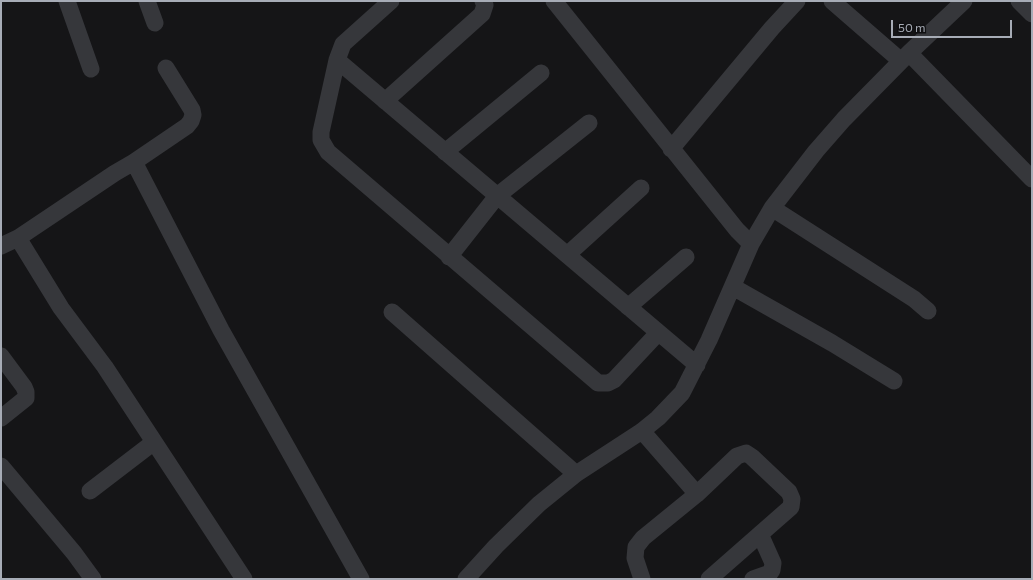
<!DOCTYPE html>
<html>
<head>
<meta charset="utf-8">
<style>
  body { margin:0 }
  #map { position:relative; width:1033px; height:580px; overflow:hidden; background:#151517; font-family:Commissioner,sans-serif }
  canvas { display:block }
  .frame { position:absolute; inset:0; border:2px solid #a7acb6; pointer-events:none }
  .scale { position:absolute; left:891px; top:20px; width:121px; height:18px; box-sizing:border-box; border:2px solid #a7acb6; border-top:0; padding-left:5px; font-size:12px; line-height:14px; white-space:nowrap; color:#a7acb6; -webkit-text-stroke:3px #101012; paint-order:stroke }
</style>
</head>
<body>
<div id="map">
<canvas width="1033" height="580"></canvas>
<div class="frame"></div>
<div class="scale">50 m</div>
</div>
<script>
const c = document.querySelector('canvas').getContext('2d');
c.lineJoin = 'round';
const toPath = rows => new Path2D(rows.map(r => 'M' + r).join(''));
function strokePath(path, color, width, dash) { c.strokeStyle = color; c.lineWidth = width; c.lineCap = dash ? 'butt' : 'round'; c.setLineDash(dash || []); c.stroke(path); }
strokePath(toPath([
  [67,1,91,69],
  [147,1,155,23],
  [391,1,343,44,337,60,321,132,321,140,328,152,598,383,608,383,614,380,658,333],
  [554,1,737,230,751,244],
  [832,1,901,61],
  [1019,1,1032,14],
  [909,53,1032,179],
  [337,60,697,365],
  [385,101,482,14,485,5,483,1],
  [671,149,772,28,797,1],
  [445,152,541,73],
  [134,162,187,126,191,121,193,115,192,110,166,68],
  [772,208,914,299,928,311],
  [18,238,61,308,105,367,244,579],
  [1,246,18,238,115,173,134,162,221,330,361,579],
  [567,255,641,188],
  [449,257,497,196,589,123],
  [733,287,832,343,894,381],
  [628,307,686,257],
  [392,312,576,474],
  [1,356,24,387,26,392,26,398,1,418],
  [642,431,697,494],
  [1,466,74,553,93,579],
  [90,491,154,442],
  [466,579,496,546,539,504,576,474,642,431,658,418,682,393,709,340,751,244,772,208,816,151,844,119,909,53,964,1],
  [642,579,635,558,636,547,643,538,697,494,737,456,746,453,752,457,789,492,792,499,791,507,709,579],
  [753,579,770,573,772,570,773,563,760,534]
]), '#36373b', 17);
</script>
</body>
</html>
